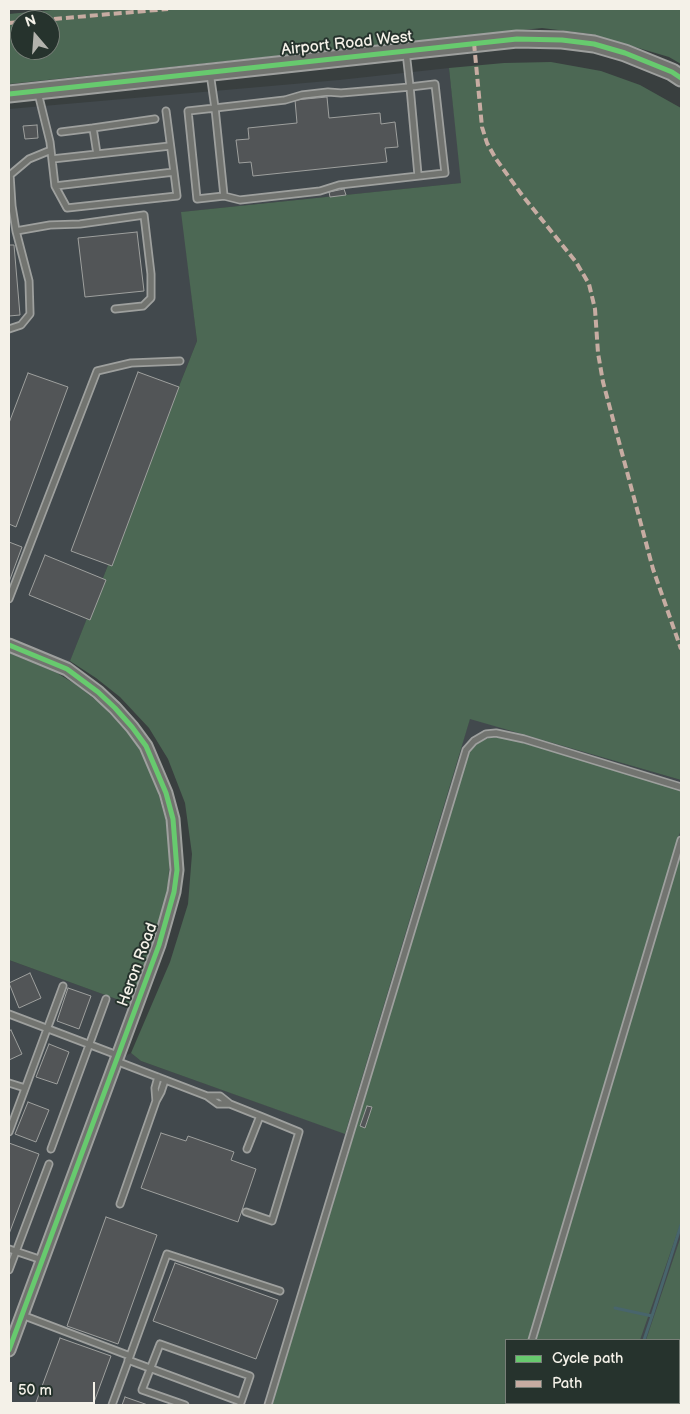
<!DOCTYPE html>
<html>
<head>
<meta charset="utf-8">
<style>
  body { margin:0 }
  #map { position:relative; width:690px; height:1414px; overflow:hidden; background:#393f3f; font-family:"Balsamiq Sans",sans-serif }
  canvas { display:block }
  .frame { position:absolute; inset:0; border:10px solid #f4f1e8; pointer-events:none }
  .legend { position:absolute; left:505px; top:1339px; width:175px; height:65px; box-sizing:border-box; background:#26332d; border:1px solid #787f78; margin:0; padding:6px 9px; list-style:none; font-size:15px; color:#f4f1e8 }
  .legend li { display:flex; align-items:center; gap:10px; height:25px }
  .legend b { width:25px; border:1px solid #787f78 }
  .north { position:absolute; left:10px; top:10px; width:50px; height:50px; box-sizing:border-box; background:#26332d; border:1px solid #787f78; border-radius:50%; rotate:342deg; font-size:14px; font-weight:700; line-height:20px; text-align:center; color:#f4f1e8 }
  .north::after { content:''; display:block; margin:auto; width:18px; height:22px; background:#b3b3ad; clip-path:polygon(50% 0,100% 100%,50% 72%,0 100%) }
  .scale { position:absolute; left:10px; top:1382px; width:85px; height:22px; box-sizing:border-box; border:2px solid #f4f1e8; border-top:0; padding-left:6px; font-size:15px; line-height:18px; white-space:nowrap; color:#f4f1e8; -webkit-text-stroke:4px #26332d; paint-order:stroke }
</style>
</head>
<body>
<div id="map">
<canvas width="690" height="1414"></canvas>
<div class="frame"></div>
<ul class="legend">
<li><b style="height:6px;background:#67ca6e"></b>Cycle path</li>
<li><b style="height:6px;background:#c7aca2"></b>Path</li>
</ul>
<div class="north">N</div>
<div class="scale">50 m</div>
</div>
<script>
const c = document.querySelector('canvas').getContext('2d');
c.lineJoin = 'round';
function fill(path, color) { c.fillStyle = color; c.fill(path, 'evenodd'); }
const toPath = rows => new Path2D(rows.map(r => 'M' + r).join(''));
function strokePath(path, color, width, dash) { c.strokeStyle = color; c.lineWidth = width; c.lineCap = dash ? 'butt' : 'round'; c.setLineDash(dash || []); c.stroke(path); }
function drawText(font, color, halo, rows, align = 'center') {
  c.font = font + ' "Balsamiq Sans",sans-serif'; c.lineWidth = 4; c.setLineDash([]); c.textBaseline = 'middle'; c.strokeStyle = halo; c.fillStyle = color; for (const [text, x, y, turn = 0] of rows) {
    c.save(); c.translate(x, y); c.rotate((+turn || 0) * Math.PI / 180); c.textAlign = isNaN(turn) ? turn : align; if (halo) c.strokeText(text, 0, 0); c.fillText(text, 0, 0); c.restore();
  }
}
fill(toPath([
  [449,68,462,183,182,212,197,341,67,669,9,645,9,109,339,80],
  [470,718,681,780,681,1405,9,1405,9,960,136,1006,116,1061,131,1053,141,1061,344,1133],
  [506,1340,679,1340,679,1403,506,1403]
]), '#42494d');
fill(toPath([
  [63,9,681,9,681,64,669,57,591,34,542,28,9,84,9,14],
  [20,20,50,20,50,50,20,50],
  [551,62,601,71,640,85,681,108,681,780,470,719,345,1134,141,1061,131,1053,170,962,188,904,192,854,185,803,168,759,149,728,120,697,96,678,70,661,197,341,181,212,461,183,449,68,504,63],
  [9,653,57,673,75,684,101,704,126,731,143,753,154,778,166,821,170,856,168,884,163,916,130,1004,9,960],
  [491,737,506,738,677,788,681,791,681,829,528,1340,506,1340,506,1403,510,1403,509,1405,270,1405,344,1169,362,1105,469,752,479,742],
  [681,849,681,1222,640,1340,534,1340],
  [681,1236,681,1405,624,1405,625,1403,679,1403,679,1340,646,1340],
  [516,1403,620,1403,619,1405,515,1405]
]), '#4c6854');
strokePath(toPath([
  [615,1308,652,1316,644,1340],
  [652,1316,681,1225],
  [622,1405,623,1403]
]), '#48656c', 3);
const building = toPath([
  [327,97,329,118,380,113,381,124,395,122,398,147,385,148,387,162,253,176,251,162,239,163,236,140,249,139,248,128,297,123,295,100,327,97],
  [37,125,38,138,25,139,23,126,37,125],
  [344,189,346,195,330,197,329,192,344,189],
  [137,232,144,291,85,297,78,238,137,232],
  [9,245,14,245,20,315,9,316,9,245],
  [138,372,179,387,112,566,71,551,138,372],
  [28,373,68,387,16,527,9,524,9,423,28,373],
  [9,542,22,547,9,582,9,542],
  [45,555,106,580,90,620,29,595,45,555],
  [30,973,41,998,19,1008,9,983,30,973],
  [68,988,91,996,79,1029,57,1021,68,988],
  [11,1030,22,1054,9,1060,9,1031,11,1030],
  [49,1044,69,1052,57,1084,36,1077,49,1044],
  [28,1102,49,1110,36,1142,15,1134,28,1102],
  [367,1106,372,1107,365,1128,360,1126,367,1106],
  [161,1133,186,1141,188,1136,234,1152,231,1160,256,1169,238,1222,141,1188,161,1133],
  [9,1143,39,1154,9,1234,9,1143],
  [106,1217,157,1235,118,1344,67,1326,106,1217],
  [175,1263,278,1300,256,1359,153,1321,175,1263],
  [60,1338,111,1356,93,1405,35,1405,60,1338],
  [125,1397,148,1405,122,1405,125,1397]
]);
fill(building, '#525557');
strokePath(building, '#9ea09e', 1);
const service = toPath([
  [210,73,215,108,224,196,197,199,188,111,215,108,285,100,302,95,328,92,341,93,410,87,406,52],
  [38,93,50,142,55,186,174,172,177,196,67,208,55,186],
  [166,111,174,172],
  [61,132,93,128],
  [51,150,29,159,10,175,12,206,16,231,50,225,80,224,144,215,151,274,151,298,143,306,115,309],
  [97,154,93,128,155,119],
  [52,159,170,146],
  [224,196,240,200,320,191,339,185,445,173,435,84,410,87,418,175],
  [9,329,21,325,30,314,29,281,16,231],
  [9,599,97,371,131,363,180,361],
  [9,1014,117,1055],
  [116,1061,207,1096,218,1104,230,1104],
  [9,1083,25,1088],
  [207,1096,220,1096,230,1104,260,1116,247,1149],
  [156,1101,155,1088,158,1077],
  [9,1132,63,986],
  [51,1149,106,999],
  [120,1204,156,1101,161,1092,165,1080],
  [246,1212,272,1221,299,1132,260,1116],
  [9,1249,42,1260],
  [9,1270,49,1164],
  [22,1315,130,1356,112,1405],
  [532,1340,681,840],
  [130,1356,167,1254,280,1291],
  [128,1360,241,1402],
  [185,1405,142,1390,160,1344,250,1376,240,1405],
  [268,1405,466,750,474,741,486,734,496,733,524,739,681,787],
  [512,1405,513,1403]
]);
const minor = toPath([
  [9,645,67,669,98,692,115,708,132,727,146,746,166,793,173,819,177,870,174,892,159,945,9,1350]
]);
const tertiary = toPath([
  [9,94,517,39,562,40,594,44,625,53,672,72,681,78]
]);
strokePath(service, '#9ea09e', 9);
strokePath(minor, '#9ea09e', 15);
strokePath(tertiary, '#9ea09e', 19);
strokePath(service, '#727470', 5.5);
strokePath(minor, '#727470', 11);
strokePath(tertiary, '#727470', 15);
strokePath(toPath([
  [42,20,168,9],
  [9,23,20,22],
  [474,43,482,127,487,143,496,159,522,195,576,262,589,284,595,309,598,353,603,382,653,569,681,649]
]), '#c7aca2', 4, [8, 4]);
strokePath(toPath([
  [9,94,517,39,562,40,594,44,625,53,672,72,681,78],
  [9,645,67,669,98,692,115,708,132,727,146,746,166,793,173,819,177,870,174,892,159,945,9,1350]
]), '#67ca6e', 5);
drawText('16px', '#f4f1e8', '#26332d', [
  ["Airport Road West",347,44,-6],
  ["Heron Road",138,965,-70]
]);
</script>
</body>
</html>
